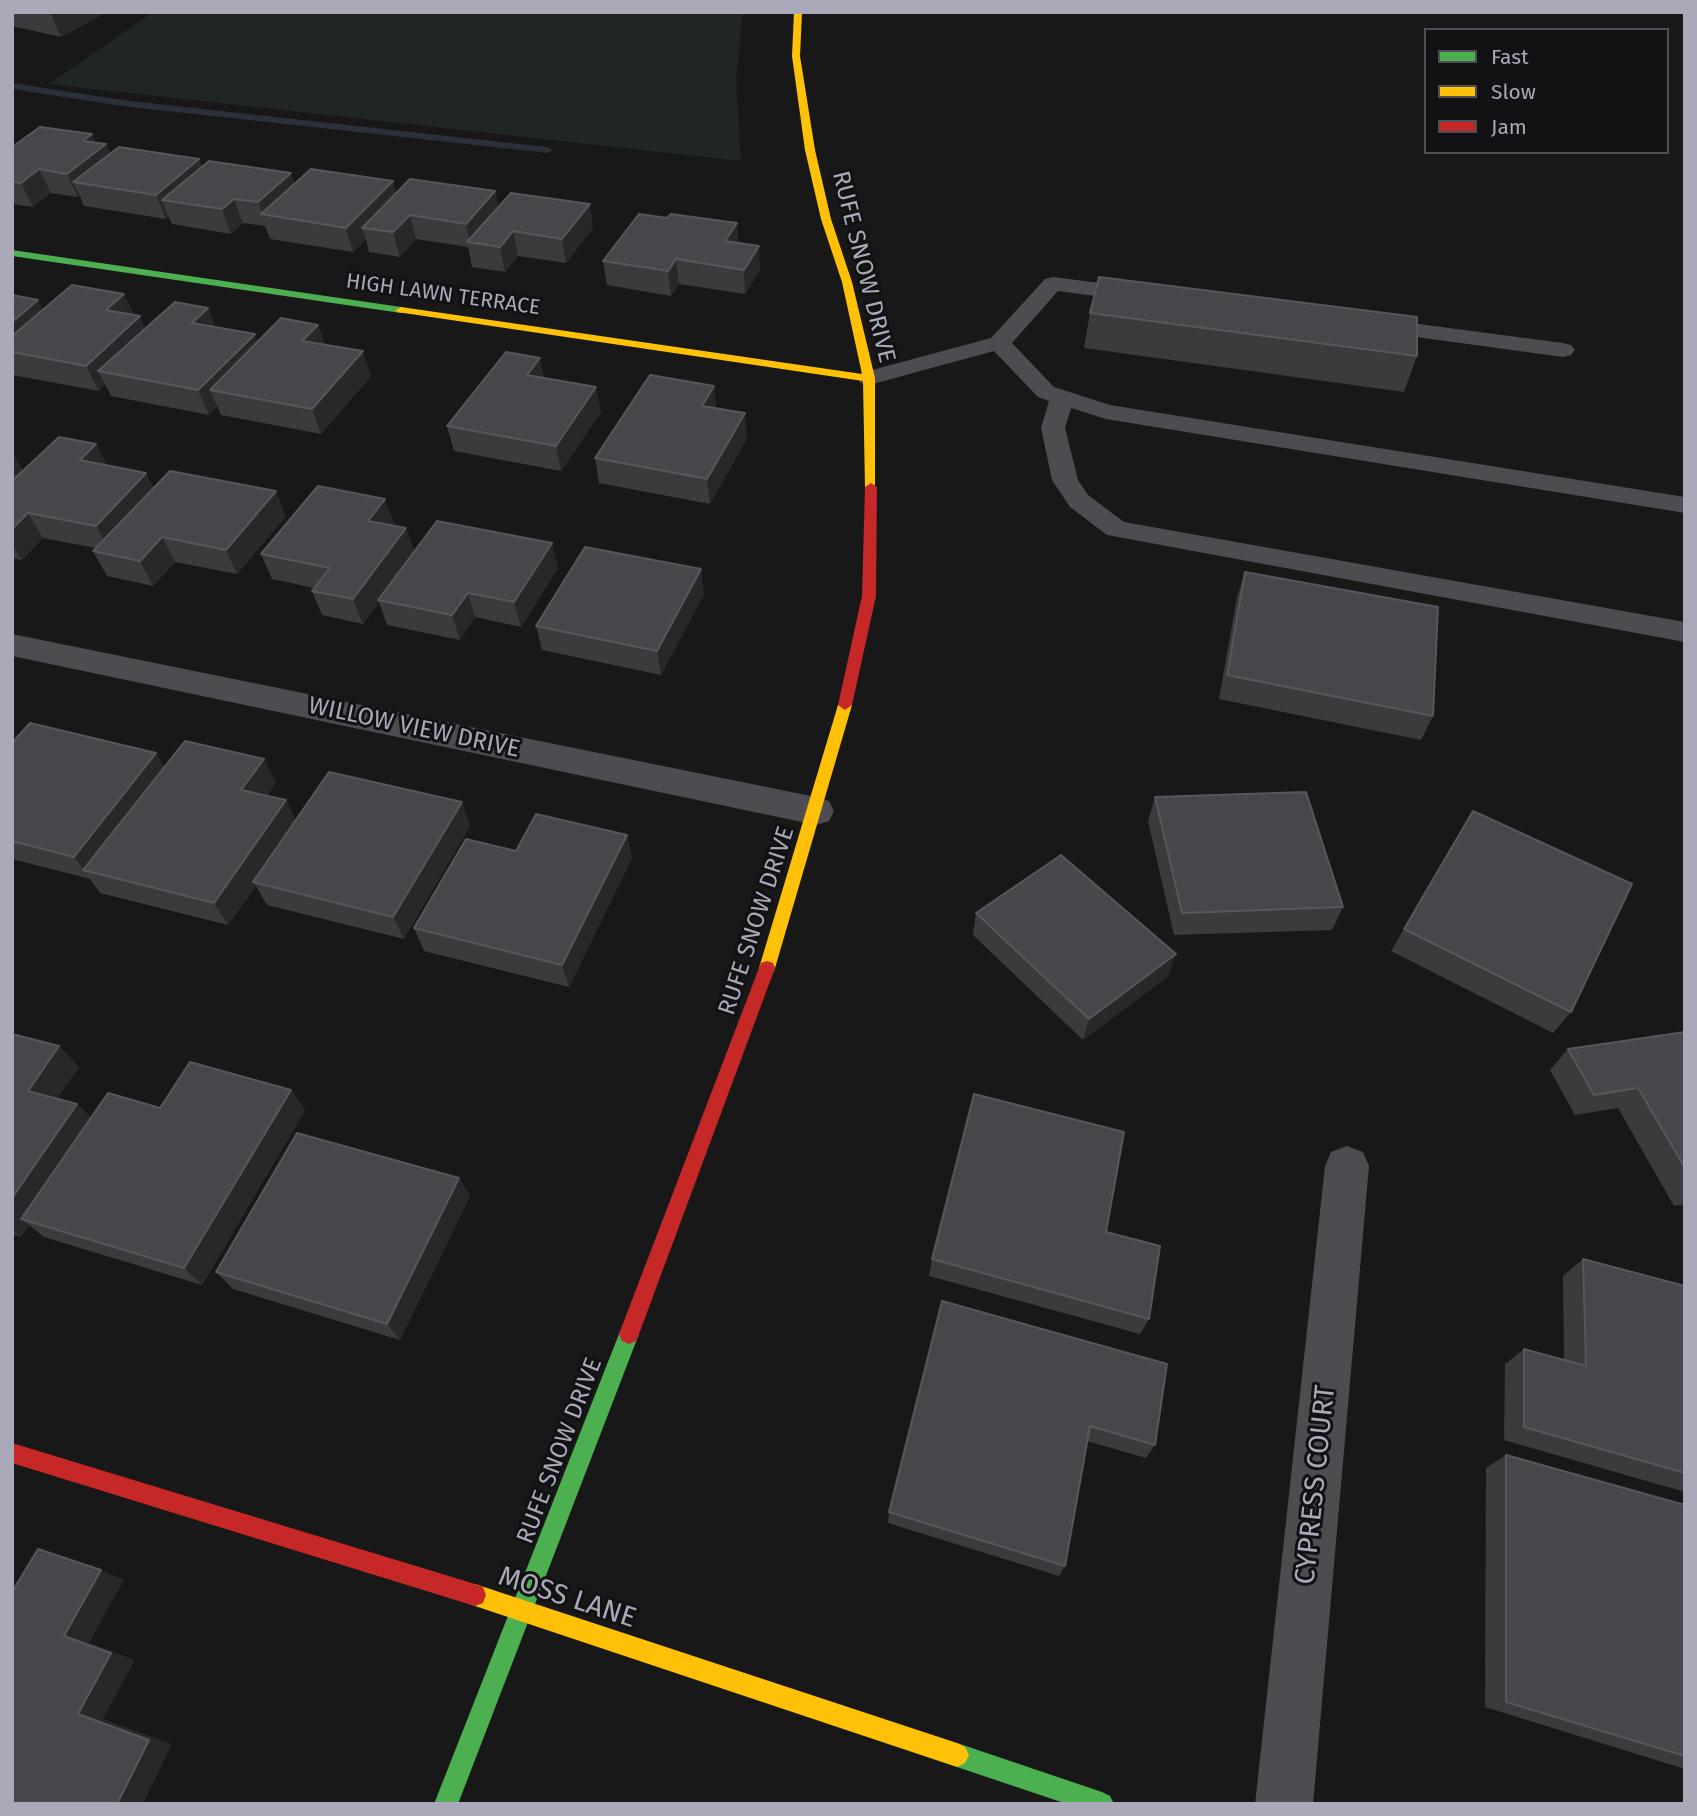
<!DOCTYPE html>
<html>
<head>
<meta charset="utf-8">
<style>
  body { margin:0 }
  #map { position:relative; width:1697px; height:1816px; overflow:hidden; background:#181818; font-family:"Fira Sans",sans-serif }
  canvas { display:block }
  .frame { position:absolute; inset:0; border:14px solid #a9a9b9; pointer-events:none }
  .legend { position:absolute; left:1424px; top:28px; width:245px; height:126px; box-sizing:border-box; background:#121214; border:2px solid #4e4e56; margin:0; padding:9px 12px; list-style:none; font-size:21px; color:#a9a9b9 }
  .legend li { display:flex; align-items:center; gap:14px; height:35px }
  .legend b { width:35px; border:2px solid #4e4e56 }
</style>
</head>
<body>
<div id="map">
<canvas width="1697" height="1816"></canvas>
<div class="frame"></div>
<ul class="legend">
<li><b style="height:9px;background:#4caf50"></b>Fast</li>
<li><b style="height:9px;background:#ffc107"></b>Slow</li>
<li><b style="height:9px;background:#c62828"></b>Jam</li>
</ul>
</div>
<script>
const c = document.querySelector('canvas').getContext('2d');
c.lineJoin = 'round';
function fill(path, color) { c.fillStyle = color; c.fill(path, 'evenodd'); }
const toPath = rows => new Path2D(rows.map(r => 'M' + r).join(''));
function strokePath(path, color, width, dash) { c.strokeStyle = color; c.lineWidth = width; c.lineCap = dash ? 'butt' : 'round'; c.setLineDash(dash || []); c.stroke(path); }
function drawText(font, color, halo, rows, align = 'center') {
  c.font = font + ' "Fira Sans",sans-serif'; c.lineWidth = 6; c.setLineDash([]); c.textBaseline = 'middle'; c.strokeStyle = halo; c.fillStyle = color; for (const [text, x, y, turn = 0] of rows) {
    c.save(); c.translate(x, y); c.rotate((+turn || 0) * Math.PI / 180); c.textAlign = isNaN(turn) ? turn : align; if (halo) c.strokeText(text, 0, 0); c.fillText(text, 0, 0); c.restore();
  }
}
fill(toPath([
  [153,12,743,12,736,80,741,161,49,84]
]), '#202722');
fill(toPath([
  [12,83,122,100,547,147,553,150,547,153,122,106,12,89,12,83]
]), '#2a2f3a');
fill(toPath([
  [1053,277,1139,288,1150,295,1139,302,1058,291,1012,343,1054,387,1110,405,1685,497,1685,513,1106,419,1071,408,1065,428,1078,480,1088,495,1124,522,1685,622,1685,642,1107,535,1070,507,1052,480,1041,428,1049,401,1038,397,994,351,869,385,861,383,857,378,861,373,991,338,1045,279,1053,277],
  [1373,318,1563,343,1571,345,1575,350,1571,355,1563,357,1365,330,1362,325,1365,320,1373,318]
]), '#4c4c51');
fill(toPath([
  [12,634,816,797,829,801,834,811,829,821,816,825,12,656,12,634],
  [1347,1146,1363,1152,1369,1166,1313,1804,1255,1804,1325,1166,1331,1152,1347,1146]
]), '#4c4c51');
fill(toPath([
  [12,250,401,307,406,310,401,313,12,256,12,250],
  [629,1324,636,1327,639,1334,458,1804,434,1804,619,1334,622,1327,629,1324],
  [957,1743,1102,1792,1110,1796,1114,1804,1067,1804,957,1767,949,1763,945,1755,949,1747,957,1743]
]), '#4caf50');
fill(toPath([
  [794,12,802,12,800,56,815,150,831,219,852,282,875,378,875,490,867,490,865,487,863,381,397,312,396,310,401,307,862,374,842,282,821,219,805,150,792,56,794,12],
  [845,700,852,705,775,968,773,973,767,975,761,973,759,968,838,705,845,700],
  [475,1584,957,1743,965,1747,969,1755,965,1763,957,1767,475,1606,467,1603,464,1595,467,1587,475,1584]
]), '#ffc107');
fill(toPath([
  [871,483,877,487,876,596,852,705,845,710,838,705,862,596,865,487,871,483],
  [767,961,773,963,775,968,639,1334,636,1341,629,1344,622,1341,619,1334,759,968,761,963,767,961],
  [12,1443,475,1584,483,1587,486,1595,483,1603,475,1606,12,1463,12,1443]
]), '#c62828');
fill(toPath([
  [12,12,107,12,61,37,12,26],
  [92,134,96,143,106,144,110,154,199,159,202,167,294,184,396,193,495,191,498,207,593,228,566,263,518,256,505,272,472,267,468,247,416,239,400,257,369,252,366,239,353,252,270,239,265,226,243,223,231,234,172,224,168,216,166,219,84,206,80,196,78,197,51,193,33,207,12,204,12,147],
  [667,218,737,223,738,243,760,270,745,294,679,284,671,296,607,285,603,261],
  [12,290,15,296,44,310,124,294,134,315,146,328,208,308,215,327,258,342,318,325,325,345,371,376,321,434,221,415,217,406,209,415,111,396,105,384,99,391,12,375],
  [1090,313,1417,356,1404,392,1084,348],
  [544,378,601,412,561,471,454,451,447,426],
  [714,386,716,408,747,438,710,504,599,483,595,458],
  [96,444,107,465,154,487,286,516,237,574,175,562,153,586,107,576,93,551,96,548,43,538,22,560,12,558,12,456,14,456,23,471],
  [394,524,392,526,414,552,558,568,521,627,475,617,460,640,387,625,379,602,363,624,322,615,312,591,314,588,272,579,261,554],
  [1245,572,1433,716,1421,740,1219,699,1237,597],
  [704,594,661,675,542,650,536,626],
  [12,743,276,782,267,796,296,820,462,802,470,826,404,939,267,905,256,886,228,925,100,893,90,879,12,859],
  [1155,797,1343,907,1332,930,1174,935,1148,821],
  [1473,811,1571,1012,1553,1033,1391,951],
  [627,835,632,858,569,987,424,951,414,928,516,851],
  [976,913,1168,976,1083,1040,973,935],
  [1685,1032,1685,1204,1674,1206,1618,1108,1575,1115,1550,1070,1568,1049],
  [12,1034,79,1067,57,1098,77,1104,91,1118,291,1090,305,1110,202,1285,44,1237,29,1225,21,1237,12,1234],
  [459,1178,470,1196,400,1340,233,1289,216,1272],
  [1106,1232,1149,1319,1140,1334,929,1276,932,1259],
  [1583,1259,1685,1286,1685,1492,1504,1440,1505,1364,1524,1349,1564,1360,1563,1276],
  [1167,1364,1155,1445,1146,1458,1087,1441,1065,1566,1059,1576,888,1523,889,1512],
  [1506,1455,1685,1505,1685,1769,1485,1707,1486,1468]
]), '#3b3b3d');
fill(toPath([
  [56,12,107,12,61,37,51,14],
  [92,134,99,149,106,144,116,168,73,182,80,196,78,197,67,174,83,141],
  [199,159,208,182,162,200,168,216,166,219,156,195],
  [39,169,51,193,33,207,21,183],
  [291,173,299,197,263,215,258,202],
  [393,181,399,205,362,228,366,239,353,252,346,228],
  [495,191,500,215,470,243,466,224],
  [234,199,243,223,231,234,222,209],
  [590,204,593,228,566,263,562,239],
  [410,215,416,239,400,257,393,232],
  [737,223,738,248,725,241],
  [513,231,518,256,505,272,500,247],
  [759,246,760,270,745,294,744,270],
  [676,259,679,284,671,296,668,271],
  [124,294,135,319,106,310],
  [38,300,51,324,12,352,12,322],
  [208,308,218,332,192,323],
  [140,316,151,341,98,371,105,384,99,391,86,366],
  [318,325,327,349,302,341],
  [255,334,264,358,210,390,217,406,209,415,198,390],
  [363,351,371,376,321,434,312,409],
  [540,358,545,382,527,375],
  [714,386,716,411,702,406],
  [596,387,601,412,561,471,556,446],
  [745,413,747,438,710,504,707,479],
  [96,444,109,469,80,460],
  [14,456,29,481,12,497,12,458],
  [146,473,159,498,110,551,96,526],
  [276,491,286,516,237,574,226,550],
  [385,499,394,524,377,546,368,521],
  [28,513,43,538,22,560,12,545,12,529],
  [406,528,415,553,378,600,379,602,363,624,353,599],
  [162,537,175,562,153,586,140,561],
  [552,543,558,568,521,627,514,602],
  [701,569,704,594,661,675,657,651],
  [468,593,475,617,460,640,452,615],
  [156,753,171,777,85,871,74,857],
  [264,759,276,782,254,813,241,790],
  [286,800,298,824,253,882,256,886,228,925,214,903],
  [462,802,470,826,404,939,393,917],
  [627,835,632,858,569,987,562,965],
  [1176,954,1168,976,1083,1040,1089,1019],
  [59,1046,79,1067,48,1111,28,1091],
  [291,1090,305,1110,202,1285,184,1268],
  [77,1104,97,1123,21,1219,29,1225,21,1237,12,1230,12,1198],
  [459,1178,470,1196,400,1340,387,1324],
  [101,1570,124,1580,89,1643,135,1660,103,1719,172,1744,143,1804,117,1804,78,1714,64,1636]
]), '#282829');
const building = toPath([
  [40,127,92,134,83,141,106,144,67,174,39,169,21,183,12,182,12,147,40,127],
  [119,147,199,159,156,195,73,182,119,147],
  [209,161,291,173,258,202,234,199,222,209,162,200,209,161],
  [311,169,393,181,346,228,261,214,311,169],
  [410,179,495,191,466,224,410,215,393,232,362,228,410,179],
  [511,193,590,204,562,239,513,231,500,247,467,242,511,193],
  [639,214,667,218,671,214,737,223,725,241,759,246,744,270,676,259,668,271,603,261,639,214],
  [1099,277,1417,317,1417,356,1090,313,1099,277],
  [72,285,124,294,106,310,140,316,86,366,12,352,12,336,72,285],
  [12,295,38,300,12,322,12,295],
  [175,302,208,308,192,323,255,334,198,390,98,371,175,302],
  [281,318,318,325,302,341,363,351,312,409,210,390,281,318],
  [506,352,540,358,527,375,596,387,556,446,447,426,506,352],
  [650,375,714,386,702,406,745,413,707,479,595,458,650,375],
  [59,437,96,444,80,460,146,473,96,526,28,513,12,529,12,481,59,437],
  [170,471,276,491,226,550,162,537,140,561,93,551,170,471],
  [318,486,385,499,368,521,406,528,353,599,312,591,330,568,261,554,318,486],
  [437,521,552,543,514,602,468,593,452,615,378,600,437,521],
  [585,547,701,569,657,651,536,626,585,547],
  [1245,572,1438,607,1433,716,1227,675,1245,572],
  [30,723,156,753,74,857,12,841,12,743,30,723],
  [185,741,264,759,241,790,286,800,214,903,83,870,185,741],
  [329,772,462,802,393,917,253,882,329,772],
  [1306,792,1343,907,1182,913,1155,797,1306,792],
  [1473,811,1632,884,1571,1012,1404,929,1473,811],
  [536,814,627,835,562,965,414,928,466,839,516,851,536,814],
  [1061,855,1176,954,1089,1019,976,913,1061,855],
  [1685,1032,1685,1168,1638,1088,1594,1095,1568,1049,1685,1032],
  [12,1034,59,1046,28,1091,77,1104,12,1198,12,1034],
  [190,1062,291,1090,184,1268,21,1219,108,1093,160,1108,190,1062],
  [974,1094,1124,1132,1106,1232,1160,1246,1149,1319,932,1259,974,1094],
  [297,1133,459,1178,387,1324,216,1272,297,1133],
  [1583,1259,1685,1286,1685,1473,1524,1427,1524,1349,1586,1366,1583,1259],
  [942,1301,1167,1364,1155,1445,1090,1426,1065,1566,889,1512,942,1301],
  [1506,1455,1685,1505,1685,1756,1506,1702,1506,1455],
  [38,1549,101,1570,64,1636,111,1653,78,1714,149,1740,117,1804,12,1804,12,1592,38,1549]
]);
fill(building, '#47474b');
strokePath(building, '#56565c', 2);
drawText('21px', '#a9a9b9', '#121214', [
  ["HIGH LAWN TERRACE",443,295,8]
]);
drawText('24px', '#a9a9b9', '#121214', [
  ["RUFE SNOW DRIVE",863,267,76],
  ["WILLOW VIEW DRIVE",414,728,12],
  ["RUFE SNOW DRIVE",757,921,-72],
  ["RUFE SNOW DRIVE",560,1451,-69]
]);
drawText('28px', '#a9a9b9', '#121214', [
  ["CYPRESS COURT",1316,1485,-84],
  ["MOSS LANE",567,1598,18]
]);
</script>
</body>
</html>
